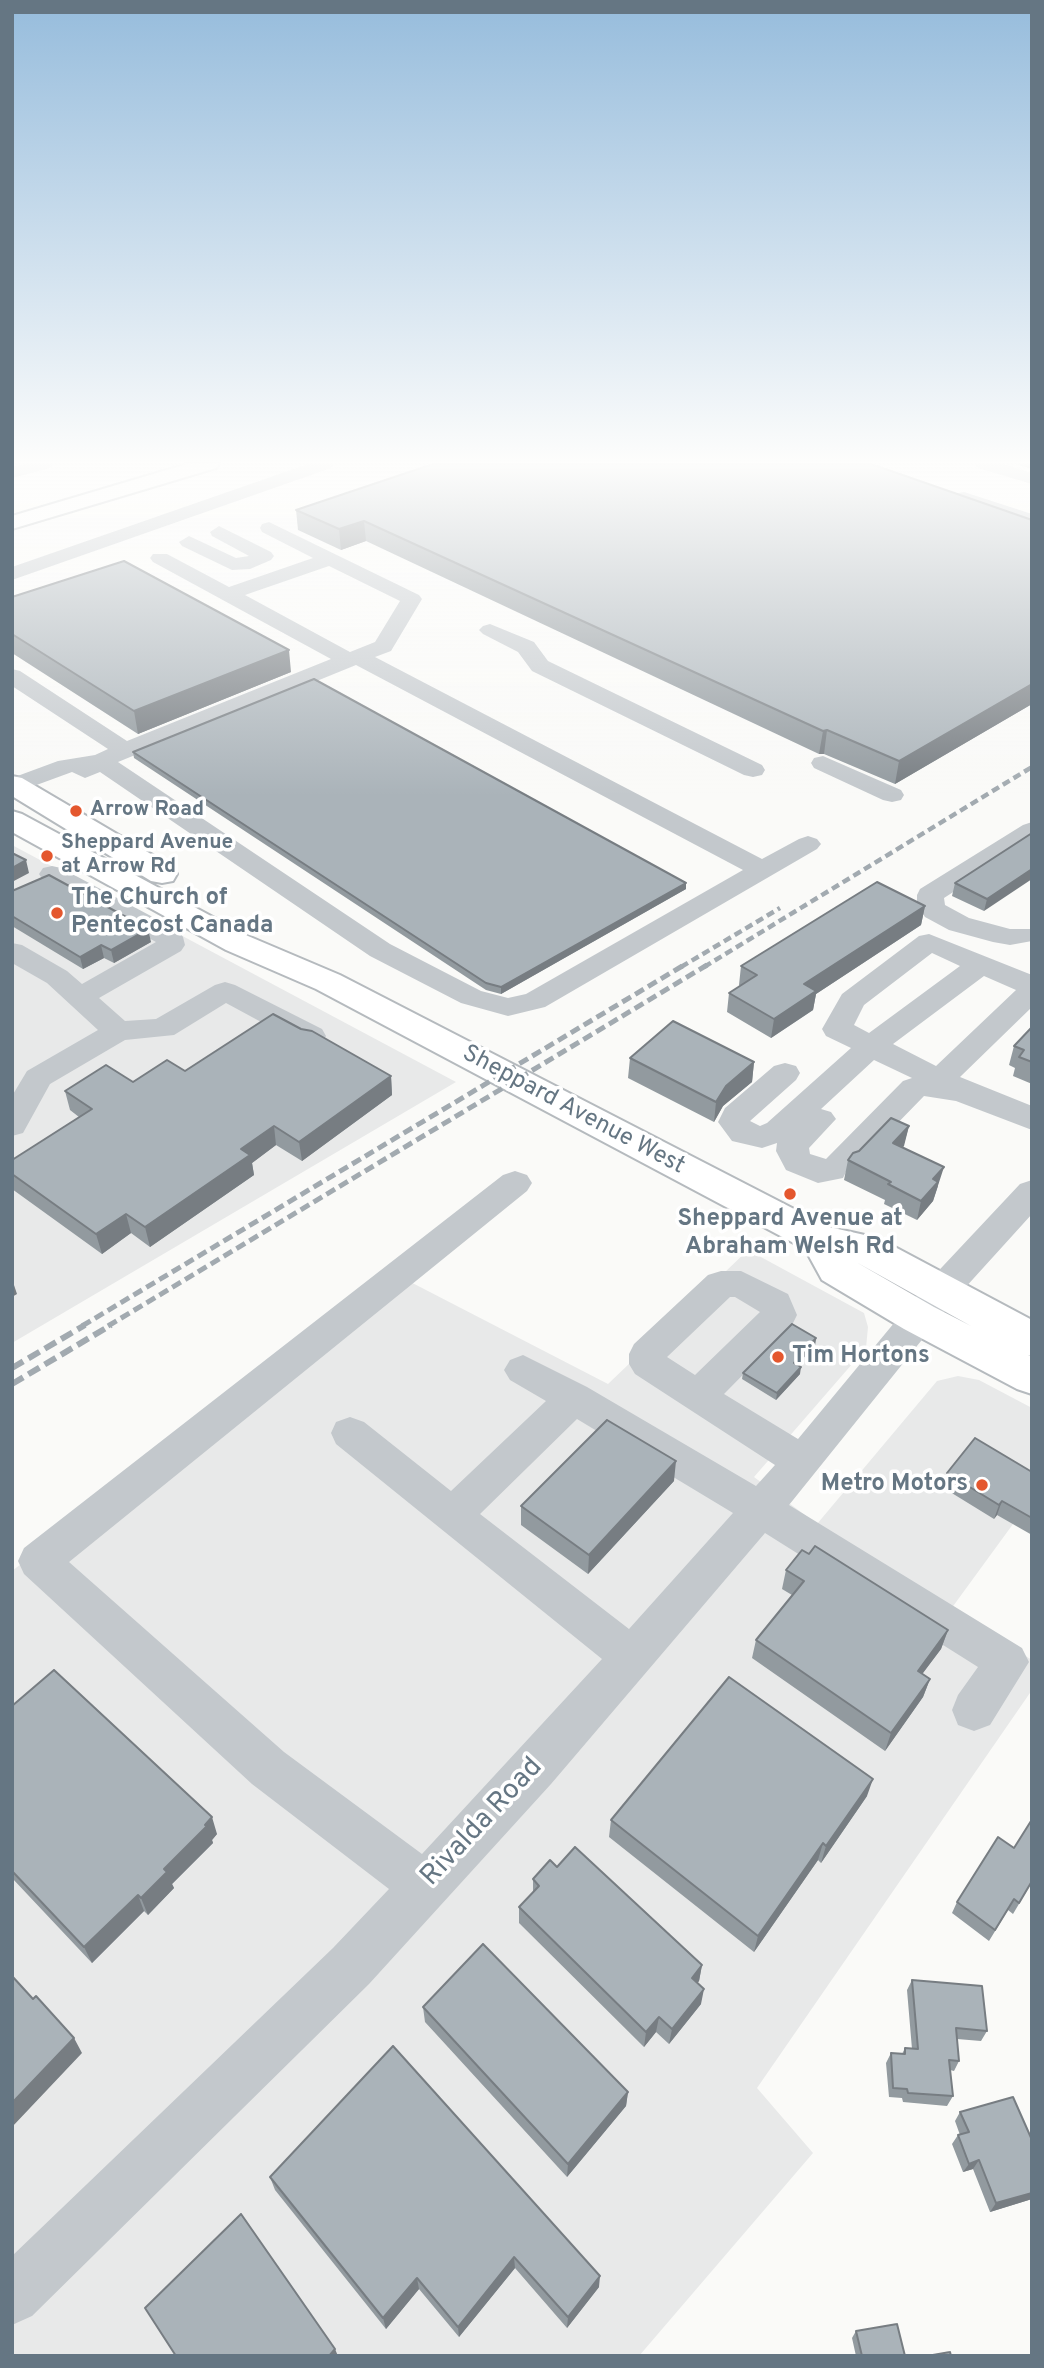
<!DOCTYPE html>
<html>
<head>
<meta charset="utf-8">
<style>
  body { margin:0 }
  #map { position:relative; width:1044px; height:2368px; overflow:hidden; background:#fafaf8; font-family:Overpass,sans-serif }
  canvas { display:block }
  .frame { position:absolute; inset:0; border:14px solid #657683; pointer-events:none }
</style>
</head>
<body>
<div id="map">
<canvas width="1044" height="2368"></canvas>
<div class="frame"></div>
</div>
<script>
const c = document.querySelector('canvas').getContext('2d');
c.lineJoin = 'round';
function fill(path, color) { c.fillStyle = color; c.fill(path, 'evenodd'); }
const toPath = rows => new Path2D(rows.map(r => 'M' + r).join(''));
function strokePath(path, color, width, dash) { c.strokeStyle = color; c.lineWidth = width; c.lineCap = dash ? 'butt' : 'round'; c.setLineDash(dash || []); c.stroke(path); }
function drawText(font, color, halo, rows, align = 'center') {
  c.font = font + ' Overpass,sans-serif'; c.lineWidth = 7; c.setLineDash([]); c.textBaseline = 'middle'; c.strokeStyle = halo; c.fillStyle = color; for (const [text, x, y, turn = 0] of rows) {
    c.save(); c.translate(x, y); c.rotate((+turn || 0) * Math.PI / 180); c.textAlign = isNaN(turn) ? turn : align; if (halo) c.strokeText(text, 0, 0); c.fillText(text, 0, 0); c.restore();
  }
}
fill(toPath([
  [12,845,456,1082,12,1343],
  [748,1250,864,1313,868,1327,866,1348,754,1477,817,1524,937,1381,958,1376,979,1380,1032,1408,1032,1498,951,1609,1032,1660,1032,1690,757,2088,813,2153,639,2356,12,2356,12,1571,395,1274,608,1384]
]), '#e8e9e9');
const major = toPath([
  [12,776,22,778,173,867,177,874,173,881,162,883,151,881,12,796,12,776],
  [12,811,22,814,248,936,340,975,829,1227,878,1238,1032,1320,1032,1356,1028,1355,1032,1357,1032,1394,1017,1389,904,1329,822,1280,805,1249,316,989,226,950,12,832,12,811],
  [856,1262,971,1326,934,1307,856,1262]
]);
const highway = toPath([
  [187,464,219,464,216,468,12,529,12,516,187,464]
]);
strokePath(major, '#b5babe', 4);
strokePath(highway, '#b4b9bd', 4);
fill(toPath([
  [24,464,53,464,50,468,12,478,12,467,24,464],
  [308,464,334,464,331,468,12,580,12,567,308,464],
  [975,464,1003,464,1032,473,1032,484,978,468,975,464],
  [964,492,1032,514,1032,526,958,501,955,497,958,493,964,492],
  [269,522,419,595,422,599,391,651,375,657,762,859,799,839,808,836,817,839,821,844,817,849,545,1007,508,1016,461,1003,370,956,100,772,85,778,72,772,12,794,12,778,58,761,95,755,108,749,12,686,12,669,20,671,127,741,331,659,153,562,150,558,153,554,167,554,229,587,313,558,262,532,260,528,262,524,269,522],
  [329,566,400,601,375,642,350,652,245,595,329,566],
  [356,665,743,870,526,994,508,998,481,991,390,944,118,762,356,665],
  [219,526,271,552,274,556,271,560,250,569,232,570,182,546,179,542,189,536,236,558,249,556,212,536,210,532,219,526],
  [490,624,534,642,548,661,762,765,765,770,762,775,753,777,744,775,532,671,518,652,483,634,479,630,483,626,490,624],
  [823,756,901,790,904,795,901,800,892,802,883,800,814,768,811,763,814,758,823,756],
  [1032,822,1032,841,944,898,945,905,969,918,1010,929,1032,929,1032,941,1010,945,993,942,949,930,925,917,917,905,917,895,920,889,1023,825,1032,822],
  [52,866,61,868,179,931,183,937,185,945,181,951,99,998,125,1021,156,1019,215,985,225,982,235,985,322,1029,326,1036,322,1043,311,1045,300,1043,226,1003,174,1035,125,1040,50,1084,23,1133,12,1136,12,1096,27,1071,98,1030,47,983,12,963,12,943,22,945,67,971,82,984,156,942,43,880,39,874,43,868,52,866],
  [929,934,1032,975,1032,1007,960,1077,1032,1106,1032,1130,956,1101,924,1096,853,1169,847,1170,843,1178,818,1183,786,1170,776,1151,777,1143,762,1148,732,1141,718,1122,725,1108,774,1066,785,1063,796,1066,800,1073,796,1080,750,1121,760,1126,767,1123,851,1048,826,1036,822,1029,842,994,919,936,929,934],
  [932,953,960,966,869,1033,854,1025,864,1005,932,953],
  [984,976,1016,990,936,1066,893,1044,984,976],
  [874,1060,912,1078,903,1081,826,1159,810,1154,809,1148,836,1119,831,1112,821,1109,874,1060],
  [515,1171,527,1175,532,1183,527,1191,69,1562,284,1752,422,1854,602,1659,336,1444,331,1433,336,1422,350,1417,364,1422,451,1491,546,1401,510,1380,504,1370,510,1360,523,1355,587,1387,756,1486,775,1465,635,1374,629,1364,629,1354,634,1344,708,1275,721,1271,741,1271,788,1294,797,1315,792,1325,724,1394,798,1439,928,1282,1020,1184,1032,1180,1032,1214,954,1300,789,1505,1022,1648,1029,1662,990,1725,974,1731,958,1725,952,1710,958,1695,978,1667,765,1533,551,1784,369,1984,32,2316,12,2325,12,2256,333,1948,389,1889,252,1784,24,1574,18,1561,24,1548,503,1175,515,1171],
  [730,1297,735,1297,760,1312,695,1375,667,1357,730,1297],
  [577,1419,733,1513,629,1629,480,1514,577,1419]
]), '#c3c8cc');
fill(major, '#fff');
fill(highway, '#fff');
strokePath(toPath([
  [681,967,780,908],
  [704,967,1032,767]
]), '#a2aab0', 4.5, [8, 4.5]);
strokePath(toPath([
  [82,1326,684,965],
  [108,1326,707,965]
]), '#a2aab0', 5, [10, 5]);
strokePath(toPath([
  [12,1368,85,1325],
  [12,1384,111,1325]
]), '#a2aab0', 6, [13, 6]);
fill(toPath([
  [1015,464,1032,464,1032,469],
  [296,510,1032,520,1032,704,895,784,824,754,819,754,366,541,341,550,298,530],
  [12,597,291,672,138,734,12,653],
  [133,752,686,883,686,889,501,994,486,990,134,758],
  [1032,833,984,911,952,896,955,883],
  [12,891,151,942,114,963,104,958,83,969,12,926],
  [925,906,921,925,816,994,813,1010,771,1038,727,1012,729,993,740,986,739,985,741,966],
  [1032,1027,1032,1084,1013,1076,1015,1068,1009,1065,1014,1046],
  [630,1058,754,1062,752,1082,723,1106,714,1122,628,1078],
  [185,1071,391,1076,392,1095,302,1161,276,1145,252,1163,254,1175,150,1247,131,1233,102,1254,12,1189,12,1160,79,1117,70,1110,65,1091,133,1082],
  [909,1126,903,1147,938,1186,933,1201,917,1220,884,1204,885,1200,844,1180,848,1160,859,1151],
  [816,1338,815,1345,797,1365,800,1374,776,1400,742,1379,743,1373],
  [1032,1472,1032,1535,997,1515,994,1519,942,1487,947,1473],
  [674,1481,588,1574,521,1525,521,1506],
  [786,1570,948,1630,941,1649,922,1674,930,1679,923,1697,885,1751,752,1658,756,1640,792,1595,782,1589],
  [12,1706,217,1834,212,1840,213,1843,172,1884,174,1888,148,1915,144,1911,92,1963,12,1878],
  [867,1796,821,1863,818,1860,754,1952,609,1837,611,1820],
  [557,1867,702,1965,699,1981,697,1983,701,2004,669,2044,656,2032,644,2047,519,1923,519,1907,533,1893,533,1879],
  [1032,1882,1013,1914,1008,1910,989,1941,952,1913,957,1902],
  [912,1980,987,2031,981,2041,957,2039,959,2061,954,2071,950,2070,953,2096,947,2106,903,2102,902,2098,889,2097,886,2063,891,2053,902,2054,905,2048,912,2049,907,1990],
  [423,2007,628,2092,626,2106,567,2177,425,2022],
  [393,2046,599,2287,567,2328,515,2268,459,2337,419,2289,386,2329,275,2190,270,2177],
  [960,2112,1032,2140,1032,2199,990,2212,973,2169,963,2172,952,2144,958,2135,960,2135,955,2121],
  [856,2331,905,2356,856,2356,852,2338]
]), '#929a9f');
fill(toPath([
  [364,521,366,541,341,550,339,529],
  [289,650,291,672,138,734,134,711],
  [1032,684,1032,704,895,784,899,761],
  [827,730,824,754,819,754,823,731],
  [26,860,29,873,12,882,12,868],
  [1032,869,1032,879,984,911,987,899],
  [686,883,686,889,501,994,501,987],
  [925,906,921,925,816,994,813,1010,771,1038,774,1019,804,984],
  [148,929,151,942,114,963,111,950],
  [101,945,104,958,83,969,80,957],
  [754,1062,752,1082,723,1106,714,1122,716,1102,726,1086],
  [391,1076,392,1095,302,1161,299,1142],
  [274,1126,276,1145,252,1163,254,1175,150,1247,145,1227,241,1149],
  [909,1126,904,1146,889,1162,893,1143],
  [944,1167,933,1201,917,1220,921,1201,933,1179],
  [126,1214,131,1233,102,1254,96,1234],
  [12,1279,17,1294,12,1297],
  [816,1338,815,1345,793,1370,794,1363],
  [801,1367,800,1374,776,1400,777,1393],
  [676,1461,674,1481,588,1574,589,1555],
  [1002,1501,997,1515,994,1519,999,1505],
  [948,1630,941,1649,911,1689,918,1671],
  [930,1679,923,1697,885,1751,891,1733],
  [873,1779,867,1796,821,1863,826,1846],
  [212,1817,217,1834,212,1840,213,1843,172,1884,174,1888,148,1915,141,1898,164,1869],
  [823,1843,818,1860,754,1952,758,1936],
  [138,1895,144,1911,92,1963,84,1947],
  [702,1965,699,1981,689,1993,692,1978],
  [704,1989,701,2004,669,2044,672,2029],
  [659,2017,656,2032,644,2047,646,2032],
  [74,2038,82,2053,12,2127,12,2103],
  [628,2092,626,2106,567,2177,568,2164],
  [979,2160,973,2169,963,2172,969,2164],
  [1032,2193,1032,2199,990,2212,996,2203],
  [514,2257,515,2268,459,2337,458,2327],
  [600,2276,599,2287,567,2328,568,2317],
  [417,2278,419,2289,386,2329,383,2318],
  [335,2349,338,2356,329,2356]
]), '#777d82');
const building = toPath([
  [433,464,871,464,1032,520,1032,684,899,761,827,730,823,731,364,521,339,529,296,510,433,464],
  [124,561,289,650,134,711,12,634,12,597,124,561],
  [314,679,686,883,501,987,486,983,133,752,314,679],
  [1032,833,1032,869,987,899,955,883,1032,833],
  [12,853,26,860,12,868,12,853],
  [49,875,148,929,111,950,101,945,80,957,12,916,12,891,49,875],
  [877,882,925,906,804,984,816,991,774,1019,729,993,757,975,741,966,877,882],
  [273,1014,301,1029,312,1031,391,1076,299,1142,274,1126,241,1149,250,1155,145,1227,126,1214,96,1234,12,1174,12,1160,92,1109,65,1091,106,1065,133,1082,167,1060,185,1071,273,1014],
  [673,1021,754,1062,726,1086,716,1102,630,1058,673,1021],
  [1032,1027,1032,1062,1019,1057,1024,1050,1014,1046,1032,1027],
  [891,1118,909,1126,893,1143,944,1167,933,1179,938,1182,921,1201,888,1184,891,1182,848,1160,853,1153,859,1151,891,1118],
  [792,1324,816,1338,794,1363,801,1367,777,1393,743,1373,792,1324],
  [607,1420,676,1461,589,1555,521,1506,607,1420],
  [975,1438,1032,1472,1032,1518,1002,1501,999,1505,947,1473,975,1438],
  [815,1546,948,1630,918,1671,930,1679,891,1733,756,1640,804,1581,786,1570,802,1550,809,1554,815,1546],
  [54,1670,212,1817,205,1825,207,1826,164,1869,167,1872,141,1898,138,1895,84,1947,12,1871,12,1706,54,1670],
  [729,1677,873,1779,826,1846,823,1843,758,1936,611,1820,729,1677],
  [1031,1821,1032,1881,1019,1903,1014,1899,995,1930,957,1902,998,1837,1014,1848,1031,1821],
  [575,1847,702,1965,692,1978,704,1989,672,2029,659,2017,646,2032,519,1907,539,1886,533,1879,550,1860,557,1867,575,1847],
  [483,1944,628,2092,568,2164,423,2007,483,1944],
  [12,1976,33,1999,36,1996,74,2038,12,2103,12,1976],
  [912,1980,982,1986,987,2031,956,2028,959,2061,949,2060,953,2096,908,2093,907,2089,893,2088,891,2053,905,2054,905,2048,918,2049,912,1980],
  [393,2046,600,2276,568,2317,514,2257,458,2327,417,2278,383,2318,270,2177,393,2046],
  [1013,2097,1032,2140,1032,2193,996,2203,979,2160,969,2164,958,2135,969,2132,960,2112,1013,2097],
  [241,2214,335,2349,329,2356,176,2356,145,2308,241,2214],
  [897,2324,905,2356,862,2356,856,2331,897,2324],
  [950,2352,951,2356,927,2356,950,2352]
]);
fill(building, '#aab3b9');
strokePath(building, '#777d82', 2);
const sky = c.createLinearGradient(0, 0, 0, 796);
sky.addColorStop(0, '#96bcdc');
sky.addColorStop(0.58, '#fdfdfc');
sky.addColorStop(1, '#fdfdfc00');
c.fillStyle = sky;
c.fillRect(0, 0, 1044, 796);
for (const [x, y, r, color] of [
  [76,811,7,"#e4572e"],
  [47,856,7,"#e4572e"],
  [57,913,7,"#e4572e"],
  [790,1194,7,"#e4572e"],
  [778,1357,7,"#e4572e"],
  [982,1485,7,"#e4572e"]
]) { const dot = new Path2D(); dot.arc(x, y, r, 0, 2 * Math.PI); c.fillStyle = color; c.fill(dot); strokePath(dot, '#fff', 2.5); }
drawText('bold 21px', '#657683', '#fff', [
  ["Arrow Road",90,811],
  ["Sheppard Avenue",61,844],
  ["at Arrow Rd",61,868]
], 'left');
drawText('bold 24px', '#657683', '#fff', [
  ["The Church of",71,899],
  ["Pentecost Canada",71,927],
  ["Sheppard Avenue at",790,1220,"center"],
  ["Abraham Welsh Rd",790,1248,"center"],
  ["Tim Hortons",792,1357],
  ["Metro Motors",968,1485,"right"]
], 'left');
drawText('24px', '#657683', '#fff', [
  ["Sheppard Avenue West",573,1111,28]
]);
drawText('28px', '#657683', '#fff', [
  ["Rivalda Road",483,1823,-47]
]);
</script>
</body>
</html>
